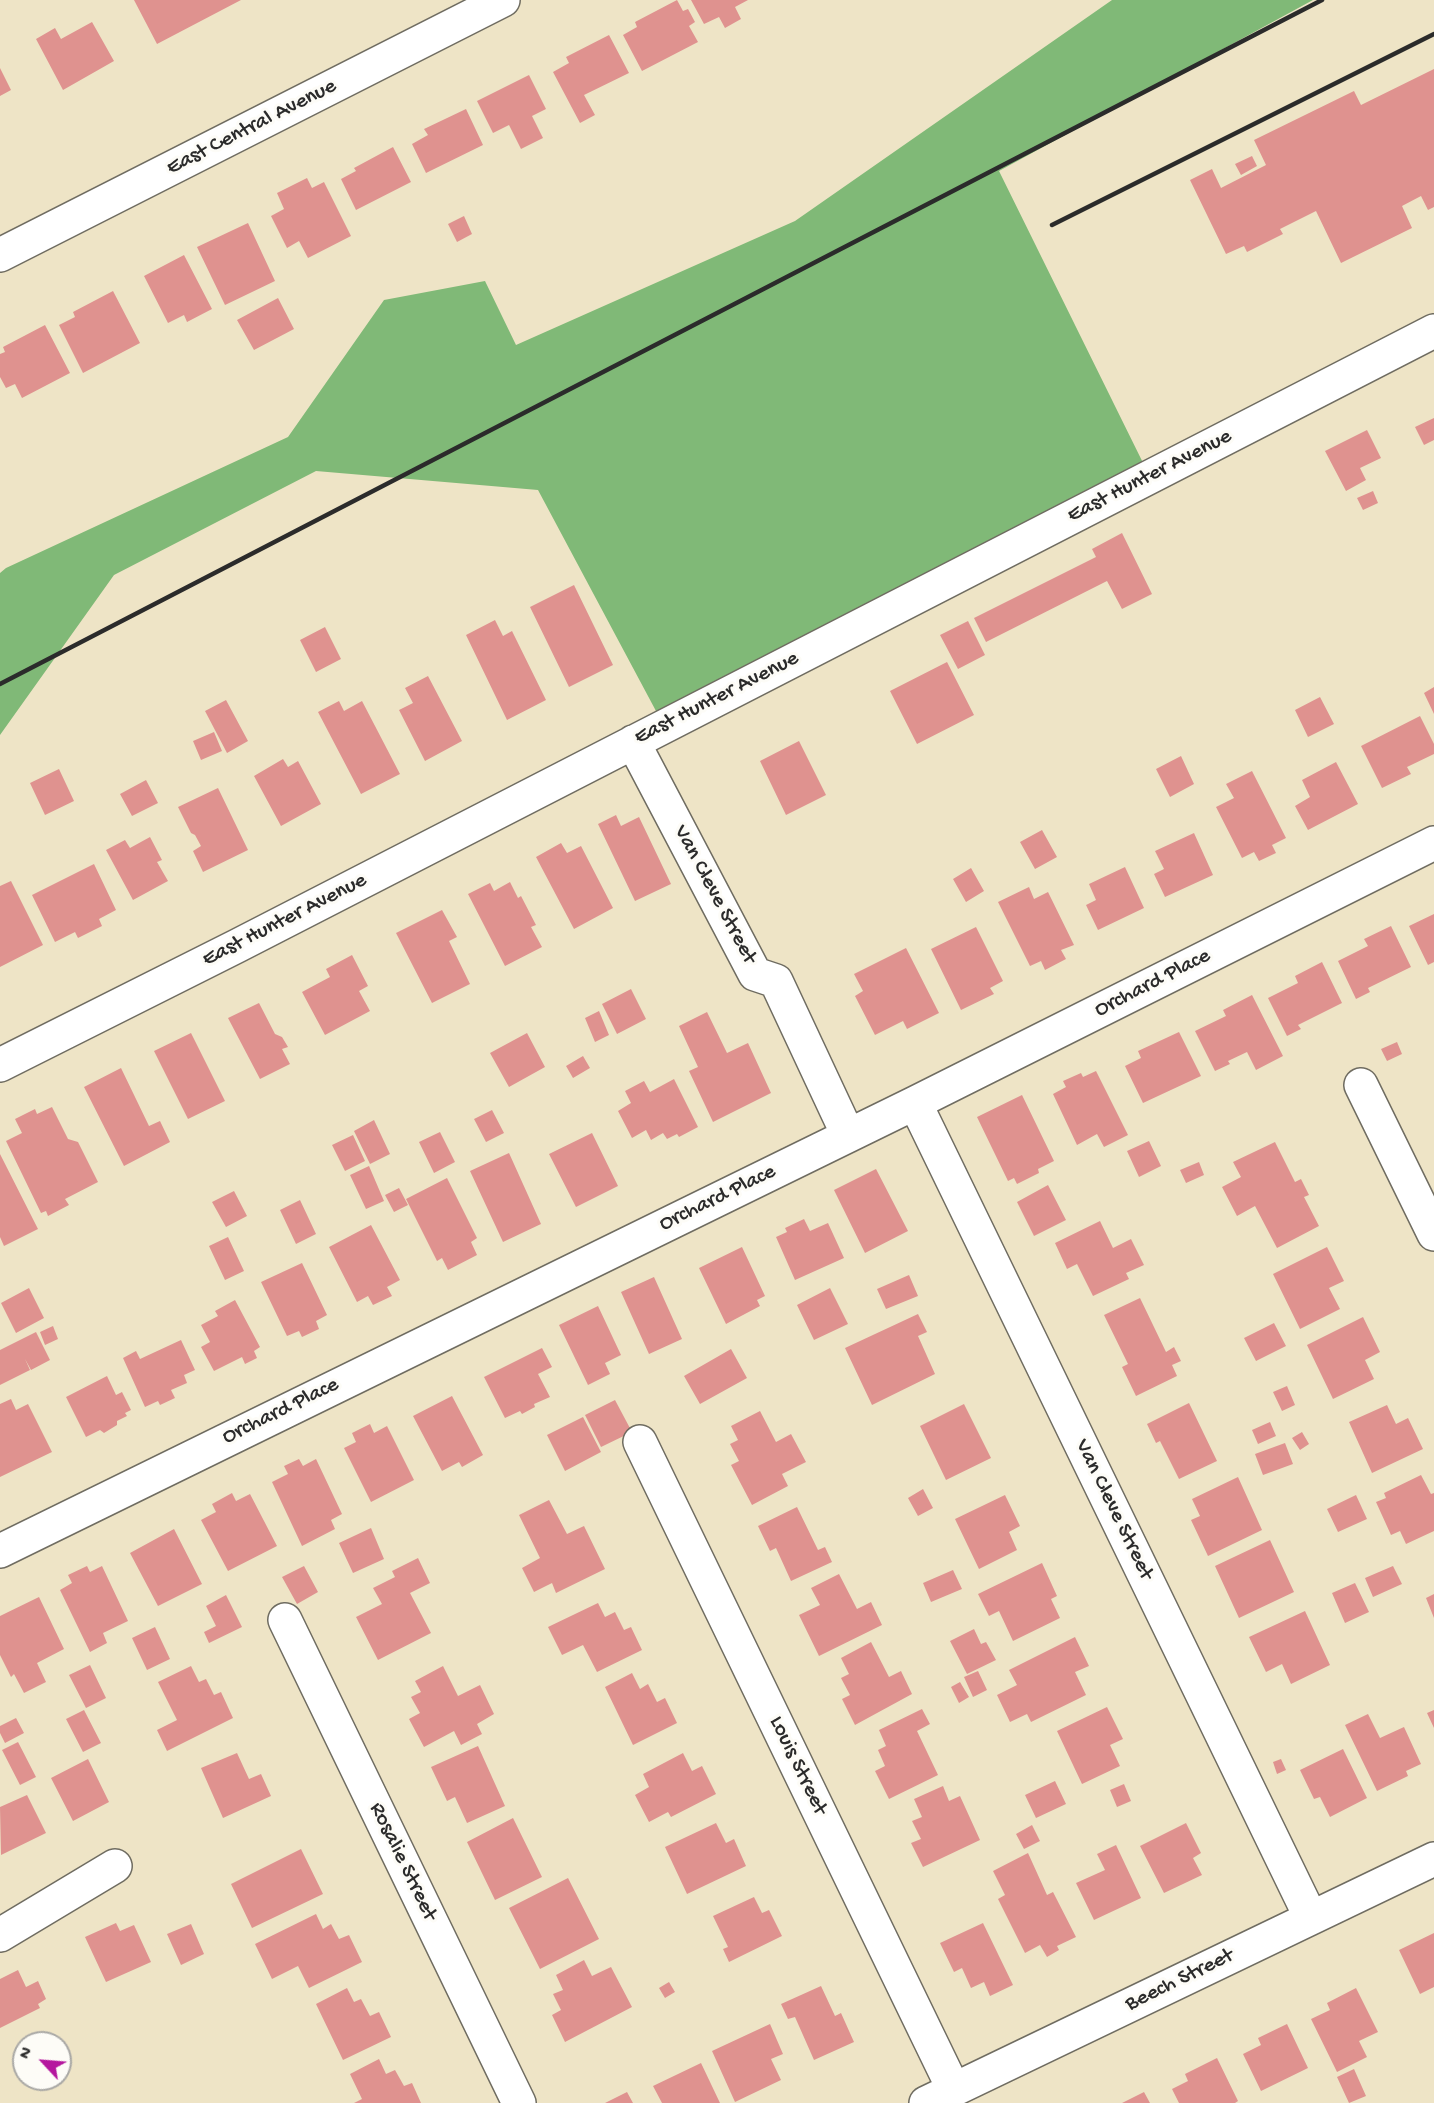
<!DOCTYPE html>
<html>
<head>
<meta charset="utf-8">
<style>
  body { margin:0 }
  #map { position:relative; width:1434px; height:2103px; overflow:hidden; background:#eee4c6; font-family:"Gochi Hand",sans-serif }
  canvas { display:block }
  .north { position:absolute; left:12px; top:2031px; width:60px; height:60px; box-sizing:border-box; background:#fdfcf7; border:2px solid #a9a8a5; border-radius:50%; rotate:296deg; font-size:16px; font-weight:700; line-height:24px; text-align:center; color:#2b2b2b }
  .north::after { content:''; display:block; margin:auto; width:21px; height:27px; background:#b5179e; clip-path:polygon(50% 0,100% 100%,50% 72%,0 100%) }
</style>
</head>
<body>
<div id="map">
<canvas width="1434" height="2103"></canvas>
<div class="north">N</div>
</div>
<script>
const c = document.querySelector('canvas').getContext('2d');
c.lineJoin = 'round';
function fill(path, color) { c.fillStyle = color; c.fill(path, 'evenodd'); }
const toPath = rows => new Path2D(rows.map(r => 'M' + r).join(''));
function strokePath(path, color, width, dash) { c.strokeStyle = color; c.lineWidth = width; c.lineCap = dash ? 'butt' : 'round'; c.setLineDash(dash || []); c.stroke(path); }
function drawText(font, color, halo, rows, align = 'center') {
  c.font = font + ' "Gochi Hand",sans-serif'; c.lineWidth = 6; c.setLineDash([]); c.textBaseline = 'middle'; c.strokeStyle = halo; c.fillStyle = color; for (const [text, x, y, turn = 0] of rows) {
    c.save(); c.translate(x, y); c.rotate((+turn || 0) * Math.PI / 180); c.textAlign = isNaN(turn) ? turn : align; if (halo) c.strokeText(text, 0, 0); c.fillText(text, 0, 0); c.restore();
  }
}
fill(toPath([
  [1112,0,1313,0,999,171,1150,477,664,726,538,490,316,471,114,575,0,735,0,573,6,568,288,437,384,300,485,281,516,345,795,221]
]), '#80b977');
fill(toPath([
  [134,0,241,0,157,44],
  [677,0,683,11,688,9,695,22,689,26,698,42,642,71,623,35,637,27,635,22],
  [691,0,748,0,735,7,741,19,725,28,719,17,704,24],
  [92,22,114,61,63,90,36,39,55,28,61,39],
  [609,35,629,73,584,95,595,115,580,123,553,72,569,63,566,57],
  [0,68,11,90,0,96],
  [1434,69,1434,207,1428,210,1421,196,1402,206,1412,228,1341,263,1316,211,1280,229,1283,234,1247,252,1244,246,1226,254,1190,180,1212,169,1221,188,1266,165,1254,140,1354,91,1361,105],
  [529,75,546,109,532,116,543,138,521,149,509,125,493,133,477,101],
  [466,109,483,145,426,173,412,144,428,135,424,129],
  [393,147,411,182,356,210,341,179,356,171,354,168],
  [1252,156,1257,166,1241,175,1235,164],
  [307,178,312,188,324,182,351,236,308,258,299,241,287,248,271,216,284,209,277,193],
  [464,216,472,234,457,242,448,224],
  [248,223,275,281,225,305,197,247],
  [184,255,212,309,187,322,184,315,168,323,144,276],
  [113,291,140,343,83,373,59,325,75,317,73,312],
  [278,298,294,329,254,350,237,320],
  [45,325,70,373,22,398,15,384,6,388,0,377,0,354,5,352,3,347],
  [1434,418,1434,440,1424,445,1415,427],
  [1367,430,1381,458,1360,468,1366,480,1346,491,1325,451],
  [1373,491,1378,503,1363,510,1357,498],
  [1122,533,1152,594,1122,609,1107,581,986,642,974,618,1096,557,1092,549],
  [574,585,613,665,569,687,530,607],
  [495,620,503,636,512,631,546,700,507,720,466,635],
  [968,621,985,655,958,669,940,635],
  [325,627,341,659,316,672,300,640],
  [947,662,974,715,917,744,890,691],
  [428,676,462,741,425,761,399,710,413,703,405,688],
  [1434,687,1434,714,1424,693],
  [1320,697,1334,724,1308,737,1295,710],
  [226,700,248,741,227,753,205,711],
  [339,701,344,711,362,701,400,774,361,794,318,712],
  [1420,716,1434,744,1434,754,1407,767,1411,774,1382,788,1361,746],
  [214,732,222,751,201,760,193,741],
  [799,741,826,795,786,815,760,761],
  [1181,756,1194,784,1170,797,1156,769],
  [283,759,288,767,298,761,321,804,281,826,254,776],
  [1336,762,1358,804,1308,830,1295,806,1310,797,1302,780],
  [59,769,74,801,45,815,30,783],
  [1252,771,1286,838,1272,845,1276,853,1259,861,1254,852,1242,858,1216,807,1234,798,1226,784],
  [146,780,158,803,132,816,120,794],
  [218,788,248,850,203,872,193,851,201,846,195,835,191,833,178,807],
  [616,815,621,826,639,817,671,884,635,901,598,824],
  [1042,830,1057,857,1035,869,1020,842],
  [1194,833,1213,875,1165,897,1154,874,1164,869,1155,851],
  [150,837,162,860,157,862,168,881,133,900,106,850,125,840,130,848],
  [561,843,567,853,581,846,613,908,574,929,536,857],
  [94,864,116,910,99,919,102,926,78,938,75,932,55,942,32,895],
  [1125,867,1144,908,1098,930,1086,905,1096,900,1089,884],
  [971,868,984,891,966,902,953,879],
  [11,881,43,945,0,967,0,886],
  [510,882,518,898,521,896,536,925,531,927,542,947,505,966,468,894,490,883,494,891],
  [1029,887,1034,899,1048,892,1074,945,1061,950,1066,959,1045,970,1041,961,1030,966,998,902],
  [442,910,457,937,449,941,470,984,432,1003,396,933],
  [1434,914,1434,962,1428,965,1409,926],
  [1391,926,1411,967,1368,988,1370,992,1356,999,1338,961,1368,946,1364,939],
  [976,927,1003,981,990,988,994,994,961,1010,931,949],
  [906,948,939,1013,907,1029,903,1021,875,1035,855,996,863,991,854,974],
  [352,955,368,986,359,991,370,1011,325,1035,302,992,330,977,326,969],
  [1322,962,1342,1003,1298,1025,1301,1029,1287,1036,1268,998,1298,983,1295,976],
  [631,989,646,1019,617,1034,602,1004],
  [1252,995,1283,1056,1256,1070,1247,1052,1228,1061,1230,1064,1215,1071,1195,1031,1226,1016,1223,1010],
  [259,1003,275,1034,282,1037,288,1047,282,1049,290,1064,260,1079,228,1018],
  [599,1011,609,1035,595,1042,585,1018],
  [707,1012,727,1053,748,1043,771,1093,713,1122,689,1071,698,1067,679,1026],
  [1179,1032,1201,1076,1143,1103,1125,1066,1141,1058,1138,1051],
  [191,1033,225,1101,188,1119,154,1051],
  [527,1033,545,1067,509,1087,490,1053],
  [1397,1042,1402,1054,1387,1061,1381,1049],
  [583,1056,590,1068,573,1078,566,1066],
  [121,1068,149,1126,160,1121,170,1142,124,1166,84,1087],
  [1096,1071,1128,1135,1104,1147,1097,1134,1077,1145,1053,1094,1066,1087,1063,1081,1081,1073,1083,1077],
  [674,1079,698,1127,679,1137,677,1134,667,1139,663,1133,651,1140,646,1130,632,1138,618,1111,631,1103,625,1091,644,1081,650,1092],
  [1022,1095,1054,1161,1038,1169,1039,1173,1017,1184,1014,1178,1008,1181,977,1117],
  [52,1107,68,1139,78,1142,98,1182,65,1199,69,1205,48,1216,46,1211,41,1213,6,1141,22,1133,15,1119,35,1109,37,1114],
  [492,1110,504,1133,486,1142,474,1119],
  [374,1120,390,1154,370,1164,354,1131],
  [440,1132,455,1162,434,1173,419,1142],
  [592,1133,618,1186,576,1207,549,1154],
  [353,1135,365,1161,345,1171,332,1145],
  [1149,1141,1161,1166,1139,1177,1127,1151],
  [1275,1142,1295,1182,1301,1179,1309,1195,1304,1197,1319,1226,1277,1248,1255,1206,1237,1216,1222,1187,1241,1177,1233,1162],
  [509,1153,541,1224,503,1242,470,1171],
  [0,1154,38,1229,4,1246,0,1237],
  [1199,1162,1204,1175,1186,1183,1180,1170],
  [369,1166,384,1201,366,1209,350,1175],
  [876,1169,908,1231,865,1253,834,1190],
  [447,1178,477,1238,471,1242,477,1255,448,1270,442,1258,437,1261,406,1199],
  [1048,1185,1066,1220,1034,1236,1017,1202],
  [399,1188,408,1205,394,1212,385,1195],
  [234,1191,247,1216,226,1227,212,1202],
  [300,1200,316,1234,296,1244,280,1210],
  [804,1219,810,1231,828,1223,844,1258,795,1280,776,1237,787,1232,785,1228],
  [1100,1221,1113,1248,1131,1239,1144,1265,1126,1273,1129,1279,1093,1296,1077,1264,1067,1269,1055,1243],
  [371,1225,400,1280,387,1287,392,1296,373,1305,368,1296,357,1302,329,1247],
  [228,1237,244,1271,225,1280,209,1246],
  [742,1247,765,1296,757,1300,760,1306,726,1324,699,1268],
  [1327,1247,1344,1281,1329,1288,1340,1309,1300,1329,1273,1274],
  [302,1263,327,1315,316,1321,319,1329,302,1337,299,1331,287,1336,261,1282],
  [909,1275,918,1296,886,1309,877,1289],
  [654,1277,682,1339,649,1354,621,1292],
  [29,1288,44,1318,16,1333,1,1303],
  [830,1288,848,1324,814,1340,797,1305],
  [1140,1298,1166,1352,1174,1347,1181,1361,1172,1365,1177,1376,1136,1396,1122,1367,1128,1364,1104,1315],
  [235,1300,260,1347,254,1351,257,1358,245,1364,242,1357,214,1371,201,1347,210,1342,201,1325,218,1316,215,1311],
  [598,1306,621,1355,605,1363,610,1374,588,1385,559,1325],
  [918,1314,927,1332,918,1336,935,1374,872,1405,845,1348],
  [1363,1317,1380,1352,1365,1360,1374,1379,1333,1399,1307,1345],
  [1274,1323,1286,1346,1256,1361,1244,1338],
  [53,1326,58,1339,45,1345,40,1332],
  [36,1332,50,1360,31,1370,25,1359,30,1370,0,1385,0,1350],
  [181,1340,195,1370,184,1375,187,1383,171,1390,175,1398,160,1405,158,1401,145,1407,123,1358,136,1351,140,1359],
  [542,1348,552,1367,538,1374,550,1397,534,1404,535,1407,522,1414,520,1411,505,1418,484,1377],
  [731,1349,747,1378,700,1404,684,1376],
  [107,1376,116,1395,122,1392,131,1410,125,1413,127,1416,117,1421,117,1425,104,1433,100,1430,86,1437,66,1397],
  [1287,1386,1295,1405,1282,1411,1273,1392],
  [452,1396,483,1455,462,1467,459,1462,442,1471,413,1416],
  [11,1399,16,1410,28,1404,52,1452,0,1477,0,1404],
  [615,1400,632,1432,601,1447,585,1415],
  [1189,1403,1217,1461,1179,1479,1160,1441,1156,1443,1147,1424],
  [964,1404,991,1458,946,1480,920,1426],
  [1387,1405,1396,1424,1408,1418,1423,1449,1372,1473,1349,1422],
  [760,1411,776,1442,791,1434,806,1462,782,1474,788,1486,752,1505,731,1465,739,1461,730,1444,738,1440,731,1426],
  [583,1417,601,1452,565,1471,547,1435],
  [1270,1422,1276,1436,1258,1444,1252,1430],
  [370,1424,374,1433,387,1426,414,1480,371,1502,344,1448,356,1442,352,1433],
  [1302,1432,1309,1444,1300,1450,1292,1438],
  [1285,1443,1293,1464,1263,1475,1255,1454],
  [299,1459,303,1466,316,1459,342,1514,331,1520,335,1529,302,1546,272,1482,288,1474,284,1466],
  [1421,1475,1431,1494,1434,1493,1434,1531,1406,1544,1400,1531,1391,1535,1376,1502,1386,1498,1384,1493],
  [1238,1477,1262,1530,1208,1556,1191,1520,1200,1516,1192,1499],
  [923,1489,933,1508,918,1516,908,1498],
  [232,1493,236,1501,250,1494,277,1546,228,1571,201,1520,216,1512,212,1504],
  [1005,1495,1020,1526,1009,1532,1017,1550,979,1569,955,1519],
  [1356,1495,1367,1519,1338,1532,1327,1509],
  [549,1500,567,1534,584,1526,605,1569,556,1593,552,1583,534,1592,522,1568,540,1558,519,1515],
  [797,1507,818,1550,825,1547,832,1562,791,1581,776,1548,770,1551,758,1526],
  [371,1528,384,1559,353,1573,339,1543],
  [174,1529,202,1584,158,1606,130,1553],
  [1270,1540,1294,1592,1239,1618,1215,1566],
  [418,1558,430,1583,410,1593,431,1633,378,1660,356,1617,382,1604,373,1588,395,1577,392,1571],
  [1042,1563,1057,1596,1051,1599,1060,1618,1013,1641,999,1611,989,1616,978,1594],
  [87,1566,90,1572,102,1566,128,1621,103,1633,107,1643,90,1652,60,1590,72,1583,68,1575],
  [304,1566,318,1592,297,1604,282,1577],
  [1393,1566,1402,1584,1373,1597,1365,1578],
  [953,1570,962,1589,931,1602,923,1583],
  [839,1574,857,1609,871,1602,882,1625,819,1656,799,1615,820,1605,811,1588],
  [1355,1583,1369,1612,1345,1623,1332,1593],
  [1434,1594,1434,1618,1426,1598],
  [226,1595,242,1627,209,1643,204,1632,216,1626,206,1606],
  [39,1597,64,1649,37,1663,46,1682,24,1693,14,1674,11,1677,0,1655,0,1616],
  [598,1603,605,1617,615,1612,624,1630,631,1627,642,1650,597,1672,583,1645,562,1655,548,1627],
  [1305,1611,1330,1665,1291,1684,1282,1664,1266,1672,1249,1637],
  [155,1627,170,1659,147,1670,132,1638],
  [974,1629,981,1644,986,1642,996,1660,967,1674,950,1641],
  [1075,1637,1089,1666,1075,1672,1086,1695,1031,1722,1027,1714,1010,1722,997,1695,1017,1685,1009,1670],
  [871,1642,889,1677,901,1671,912,1694,855,1725,842,1699,850,1695,841,1678,849,1674,841,1658],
  [90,1665,106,1698,86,1708,69,1675],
  [191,1666,199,1682,206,1679,214,1695,221,1692,233,1718,167,1751,157,1730,177,1720,158,1682],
  [443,1666,458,1696,480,1685,494,1714,477,1724,482,1734,461,1745,454,1731,424,1747,409,1719,420,1713,411,1697,421,1692,415,1681],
  [978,1671,987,1690,973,1697,964,1677],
  [632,1673,640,1689,648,1684,657,1702,665,1698,677,1723,633,1745,605,1687],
  [960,1682,969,1697,959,1703,951,1687],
  [1107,1707,1123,1739,1110,1745,1120,1766,1082,1784,1057,1731],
  [922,1709,930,1724,917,1731,938,1775,889,1799,875,1771,885,1766,878,1750,886,1746,879,1730],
  [84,1710,101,1743,83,1752,66,1719],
  [1434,1710,1434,1728,1427,1713],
  [1368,1714,1380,1738,1404,1727,1421,1764,1406,1771,1408,1776,1377,1791,1345,1725],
  [16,1718,24,1733,5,1743,0,1733,0,1726],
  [18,1742,36,1777,20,1785,2,1750],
  [478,1746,505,1806,467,1823,455,1797,447,1801,431,1767],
  [1343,1749,1367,1798,1330,1817,1320,1797,1314,1799,1300,1770],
  [237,1753,249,1779,261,1774,271,1796,223,1818,201,1768],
  [683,1753,692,1771,702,1766,716,1794,671,1817,668,1812,649,1822,635,1795,649,1787,643,1774],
  [88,1759,109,1802,73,1821,51,1778],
  [1281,1759,1286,1770,1277,1774,1273,1762],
  [1055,1781,1066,1804,1036,1818,1025,1795],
  [1124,1784,1131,1801,1117,1807,1110,1790],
  [943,1786,949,1801,960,1796,980,1840,923,1867,911,1843,921,1839,912,1821,922,1817,914,1799],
  [27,1795,46,1833,1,1855,0,1807],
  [513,1818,542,1877,495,1900,467,1842],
  [716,1823,726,1843,734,1839,746,1866,687,1894,665,1847],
  [1186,1823,1201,1853,1193,1858,1202,1875,1164,1893,1140,1846],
  [1032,1825,1040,1841,1024,1849,1016,1834],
  [1116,1845,1141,1898,1094,1920,1076,1883,1105,1870,1097,1854],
  [301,1849,323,1894,252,1928,231,1884],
  [1028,1853,1047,1895,1053,1892,1076,1937,1057,1946,1059,1950,1047,1957,1040,1945,1025,1953,998,1899,1005,1895,993,1871],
  [568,1878,599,1939,540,1969,509,1908],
  [754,1897,762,1913,769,1910,782,1936,729,1962,723,1949,728,1947,713,1916],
  [316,1914,323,1929,331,1924,339,1939,349,1935,362,1962,309,1988,298,1966,272,1979,255,1944],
  [116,1923,120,1931,134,1925,151,1962,106,1982,85,1937],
  [983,1923,1013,1985,990,1996,984,1982,971,1988,962,1968,954,1972,940,1943],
  [191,1924,204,1954,181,1965,167,1934],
  [1434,1933,1434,1987,1420,1994,1399,1950],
  [584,1960,592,1976,611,1967,632,2007,565,2042,552,2015,561,2010,553,1994,563,1990,556,1975],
  [18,1970,26,1987,38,1981,46,1999,38,2004,40,2008,0,2028,0,1979],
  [669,1982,675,1992,665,1998,659,1988],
  [821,1986,835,2016,841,2013,854,2042,814,2060,795,2017,788,2019,781,2004],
  [347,1988,354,2002,361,1999,370,2016,379,2012,391,2037,343,2060,316,2004],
  [1356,1988,1378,2032,1359,2041,1367,2057,1337,2072,1311,2019,1330,2010,1327,2003],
  [770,2024,783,2054,771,2059,781,2080,735,2102,712,2051],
  [1287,2024,1308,2068,1261,2091,1243,2054,1261,2045,1258,2038],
  [1217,2058,1238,2101,1235,2103,1179,2103,1172,2089,1188,2081,1185,2074],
  [379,2059,386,2074,395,2070,404,2086,412,2083,421,2103,354,2103,362,2099,350,2074],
  [701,2063,720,2103,662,2103,653,2086],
  [1354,2069,1366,2096,1349,2103,1337,2077],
  [627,2092,633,2103,605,2103],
  [1144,2092,1150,2103,1122,2103]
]), '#df928f');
const minor = toPath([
  [0,255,503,0],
  [633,742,755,974,776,981,848,1135],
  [0,1065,237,946,1434,331],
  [1361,1085,1434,1234],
  [915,1103,1311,1918],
  [640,1442,954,2090],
  [0,1551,915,1103,1434,843],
  [285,1620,519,2103],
  [0,1935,115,1866],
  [926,2103,1434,1859]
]);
strokePath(minor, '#6f6c61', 36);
strokePath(minor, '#fff', 33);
strokePath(toPath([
  [1052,225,1434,34],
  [0,684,1322,0]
]), '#2b2b2b', 4.5);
drawText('22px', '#2b2b2b', '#fdfcf7', [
  ["East Central Avenue",252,128,-27],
  ["East Hunter Avenue",1150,477,-27],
  ["East Hunter Avenue",717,699,-27],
  ["Van Cleve Street",714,895,62],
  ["East Hunter Avenue",285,921,-27],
  ["Orchard Place",1153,984,-27],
  ["Orchard Place",718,1199,-26],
  ["Orchard Place",281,1412,-26],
  ["Van Cleve Street",1113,1510,64],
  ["Louis Street",797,1766,64],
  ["Rosalie Street",402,1862,64],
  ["Beech Street",1180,1981,-26]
]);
</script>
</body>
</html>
